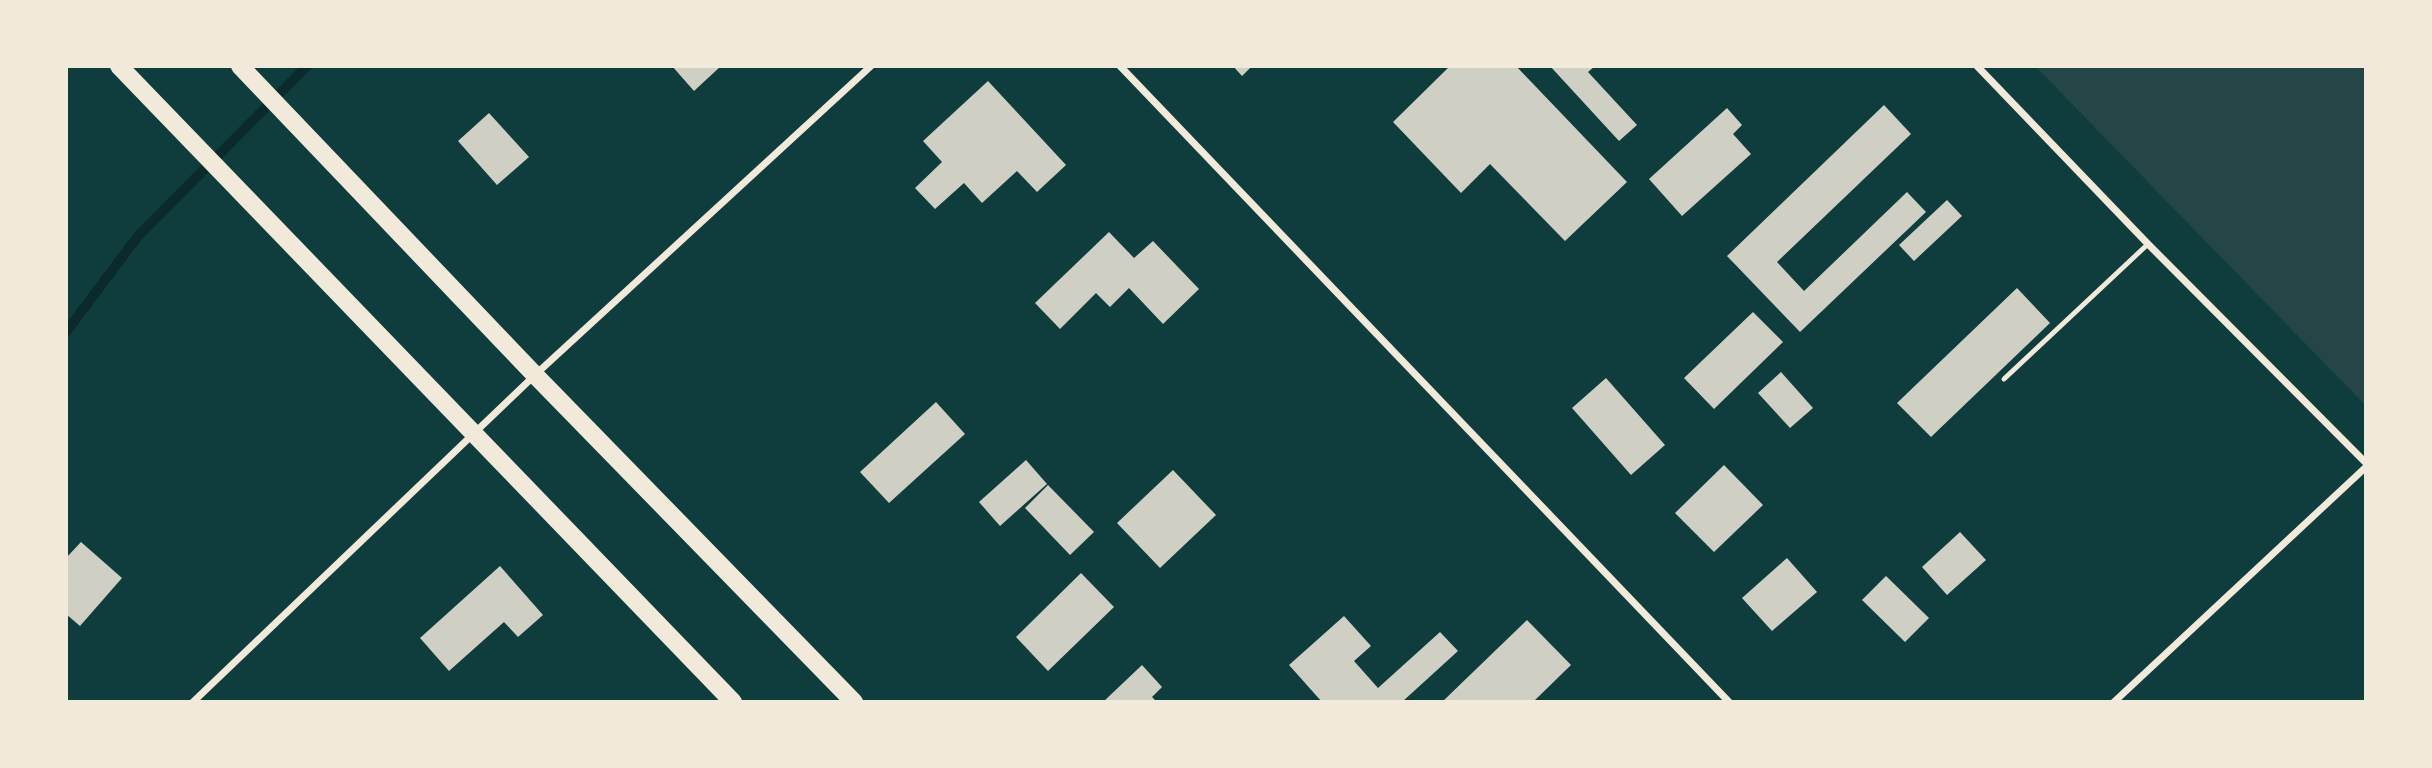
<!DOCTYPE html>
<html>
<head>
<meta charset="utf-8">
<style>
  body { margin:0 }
  #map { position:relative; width:2432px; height:768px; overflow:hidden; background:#0f3d3e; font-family:"Playfair Display",serif }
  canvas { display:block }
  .frame { position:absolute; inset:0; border:68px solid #f1e9da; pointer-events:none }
</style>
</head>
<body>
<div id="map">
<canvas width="2432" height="768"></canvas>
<div class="frame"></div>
</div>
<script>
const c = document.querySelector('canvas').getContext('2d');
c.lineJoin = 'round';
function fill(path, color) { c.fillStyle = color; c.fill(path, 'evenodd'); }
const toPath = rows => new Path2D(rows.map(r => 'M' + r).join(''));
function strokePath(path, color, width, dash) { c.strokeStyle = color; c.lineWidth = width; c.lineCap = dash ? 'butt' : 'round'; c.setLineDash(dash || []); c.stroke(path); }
fill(toPath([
  [2036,67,2365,67,2365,405]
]), '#244646');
strokePath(toPath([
  [66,332,138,236,307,66]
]), '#0a2a2b', 10);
fill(toPath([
  [672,66,721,66,694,91],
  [1233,66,1252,66,1242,76],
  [1450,66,1516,66,1627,182,1565,241,1490,164,1461,193,1393,122],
  [1550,66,1595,66,1588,72,1637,125,1619,141],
  [988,81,1066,165,1037,192,1017,171,982,203,964,183,935,209,915,188,942,162,923,141],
  [1884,105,1911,134,1777,262,1804,291,1907,192,1926,212,1800,332,1727,256],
  [1727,108,1742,125,1733,134,1751,154,1682,216,1649,179],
  [489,113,529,157,497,185,458,141],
  [1947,200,1962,216,1914,261,1899,245],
  [1109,232,1134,258,1153,241,1199,289,1163,324,1129,288,1110,307,1096,293,1060,329,1035,303],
  [2017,288,2050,323,1931,437,1897,403],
  [1753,312,1783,342,1714,409,1684,378],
  [1781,372,1813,408,1790,428,1758,393],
  [1606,378,1665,445,1631,475,1572,408],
  [936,402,965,434,889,503,860,472],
  [1026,460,1047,484,1000,526,979,502],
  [1724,465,1763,505,1714,552,1675,513],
  [1173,470,1216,515,1160,568,1117,523],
  [1048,485,1094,532,1070,555,1025,508],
  [1960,532,1986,560,1947,595,1922,567],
  [81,542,122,578,80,626,66,614,66,558],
  [1787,558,1817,592,1772,631,1742,598],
  [500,566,543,615,518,637,504,622,449,671,420,638],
  [1081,573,1114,607,1048,671,1016,637],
  [1886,576,1929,618,1905,642,1862,600],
  [1344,616,1371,646,1354,661,1378,688,1440,632,1458,651,1402,702,1322,702,1289,665],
  [1527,620,1571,665,1533,702,1442,702],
  [1142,665,1162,687,1152,697,1157,702,1103,702]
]), '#cfcfc3');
strokePath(toPath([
  [2004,379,2148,244]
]), '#f1e9da', 5);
strokePath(toPath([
  [1120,66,1729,702],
  [1977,66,2148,244,2366,463],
  [193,702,535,375,871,66],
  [2114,702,2366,467]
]), '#f1e9da', 7);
strokePath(toPath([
  [119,66,733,702],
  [240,66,535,375,854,702]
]), '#f1e9da', 18);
</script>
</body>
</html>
